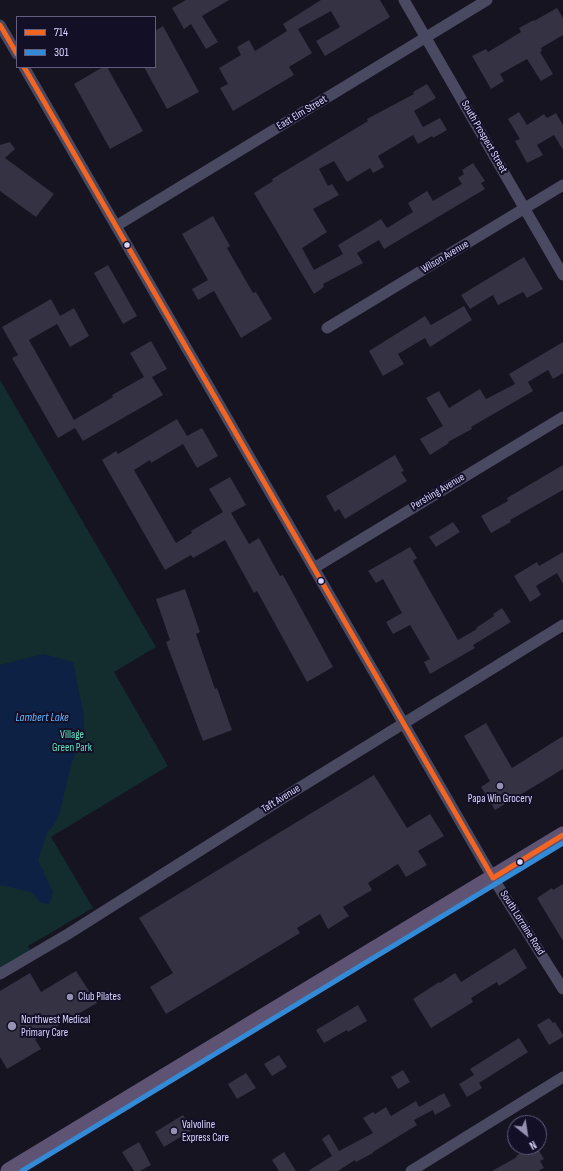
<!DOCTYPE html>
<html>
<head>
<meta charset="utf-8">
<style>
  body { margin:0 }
  #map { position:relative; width:563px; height:1171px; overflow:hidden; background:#161421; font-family:"Sofia Sans Condensed",sans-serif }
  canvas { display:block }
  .legend { position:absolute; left:16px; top:16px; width:140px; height:52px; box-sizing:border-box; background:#130f26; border:1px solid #625e7d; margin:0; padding:5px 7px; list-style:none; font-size:12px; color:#d9d4ff }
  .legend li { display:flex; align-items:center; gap:8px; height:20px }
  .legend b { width:20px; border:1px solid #625e7d }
  .north { position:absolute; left:507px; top:1115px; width:40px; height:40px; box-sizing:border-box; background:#130f26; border:1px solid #625e7d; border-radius:50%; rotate:150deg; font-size:11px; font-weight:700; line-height:16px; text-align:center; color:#d9d4ff }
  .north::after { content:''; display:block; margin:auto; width:14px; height:18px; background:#9591b1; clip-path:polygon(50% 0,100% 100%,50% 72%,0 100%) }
</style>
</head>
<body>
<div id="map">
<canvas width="563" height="1171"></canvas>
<ul class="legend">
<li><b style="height:5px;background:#f26522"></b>714</li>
<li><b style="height:5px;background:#338bd7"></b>301</li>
</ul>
<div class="north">N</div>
</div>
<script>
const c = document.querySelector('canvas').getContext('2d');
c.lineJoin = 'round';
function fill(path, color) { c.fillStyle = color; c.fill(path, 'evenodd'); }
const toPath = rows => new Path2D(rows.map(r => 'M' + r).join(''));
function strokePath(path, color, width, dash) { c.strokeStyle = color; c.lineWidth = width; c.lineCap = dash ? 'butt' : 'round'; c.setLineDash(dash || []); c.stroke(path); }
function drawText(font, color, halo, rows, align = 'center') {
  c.font = font + ' "Sofia Sans Condensed",sans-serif'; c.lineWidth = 4; c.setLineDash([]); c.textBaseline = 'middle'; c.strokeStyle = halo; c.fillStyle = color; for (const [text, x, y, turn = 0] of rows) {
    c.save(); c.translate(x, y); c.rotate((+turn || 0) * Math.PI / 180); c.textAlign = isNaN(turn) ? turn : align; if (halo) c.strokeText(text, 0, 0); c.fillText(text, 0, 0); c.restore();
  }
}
fill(toPath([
  [0,380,156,647,114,672,168,766,51,837,93,908,28,946,32,953,0,972]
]), '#132c2d');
fill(toPath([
  [43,654,73,662,84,717,84,730,79,745,72,762,59,815,53,826,47,833,38,860,53,892,49,904,41,903,31,892,0,885,0,665]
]), '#0d2144');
fill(toPath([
  [186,0,229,0,202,16,218,42,206,49,191,24,184,29,172,8],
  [321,0,380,0,390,17,325,56,316,41,340,27,331,11,298,29,312,53,289,67,294,75,233,111,220,88,228,84,219,68,241,55,237,47,249,40,255,51,287,31,283,24],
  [557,8,563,18,563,35,541,48,542,51,540,52,553,74,541,81,527,59,500,74,504,81,491,89,472,56,486,49,488,52,521,32,519,28,534,20,534,21],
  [163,26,199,92,167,109,144,67,155,67,155,31],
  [103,67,107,67,143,131,110,149,74,84],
  [427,84,436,98,414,111,423,127,440,118,447,130,433,138,432,136,418,144,413,135,378,156,384,167,373,173,370,168,347,182,334,161,319,169,328,186,332,184,339,195,313,209,327,232,302,248,314,270,343,254,338,245,381,219,387,228,413,212,408,203,427,191,433,201,462,184,458,178,464,174,462,170,473,163,485,181,481,183,485,189,384,249,379,240,357,253,363,263,323,284,324,287,314,294,254,193,273,181,272,179,368,121,367,119,414,94,413,92],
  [519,112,527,125,544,114,547,118,556,113,563,125,563,150,554,135,537,145,543,155,527,163,515,141,520,139,508,119],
  [10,142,15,149,5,158,54,194,36,217,0,191,0,145],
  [213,216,230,246,227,248,253,293,256,292,272,319,241,338,214,291,198,300,192,289,208,280,182,234],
  [524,257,543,289,527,298,523,292,498,305,493,295,470,309,461,295],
  [108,265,137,316,123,324,94,273],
  [51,299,60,316,74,308,89,336,70,347,57,324,29,340,74,420,113,397,112,395,144,377,130,353,151,341,167,369,152,377,163,395,83,441,75,428,58,438,12,358,18,355,2,327],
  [464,306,472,320,430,347,425,338,398,354,404,364,383,376,369,351,425,316,431,325],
  [563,342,563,373,553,379,548,370,528,382,533,391,471,427,472,429,448,442,449,443,430,455,420,439,443,426,426,398,439,391,449,408,480,389,486,399,515,384,509,374],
  [177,419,187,436,202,428,218,456,197,468,183,444,151,463,150,460,134,470,176,543,192,533,191,531,223,512,209,489,230,477,246,505,231,513,249,544,259,538,280,576,283,575,333,667,307,682,257,591,254,593,225,540,193,558,191,555,165,570,102,460,116,451,118,454],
  [395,455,404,471,401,472,407,481,345,519,339,509,335,512,326,496],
  [563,465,563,490,510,520,511,522,491,533,481,516,508,501,507,498],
  [453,522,460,532,436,547,429,537],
  [410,547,417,558,413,561,458,640,477,629,476,628,494,616,493,614,502,608,511,622,473,645,475,648,430,674,424,662,430,659,410,625,393,634,386,622,402,613,383,579,376,583,368,571],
  [563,552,563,584,557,573,536,586,541,595,530,602,514,576,537,562,539,566],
  [185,589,200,632,196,634,215,689,217,688,232,730,203,741,166,642,170,640,156,599],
  [486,723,512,768,563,736,563,769,495,810,481,787,490,781,464,736],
  [374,775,407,828,430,814,444,836,418,851,427,865,406,877,398,864,368,883,372,890,343,907,349,916,328,929,320,914,297,928,300,933,166,1014,150,987,173,973,139,918],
  [563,884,563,941,537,898,552,888,553,890],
  [515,948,527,968,499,986,497,982,471,998,473,1002,431,1028,413,999,439,982,440,983,455,973,461,982],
  [76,971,97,1003,35,1039,41,1049,7,1069,0,1057,0,991,30,973,41,992],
  [358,1005,367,1021,348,1032,347,1030,324,1043,316,1030],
  [549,1018,553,1023,555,1022,563,1035,563,1037,549,1045,537,1025],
  [519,1038,528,1052,479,1083,482,1088,467,1097,459,1084,474,1075,470,1069],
  [279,1055,287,1067,272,1076,264,1064],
  [403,1070,410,1082,398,1089,391,1077],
  [246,1073,256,1088,237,1099,228,1084],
  [444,1093,451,1106,435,1115,433,1110,414,1120,417,1125,373,1152,373,1153,356,1162,355,1160,338,1171,308,1171,332,1156,322,1139,329,1134,339,1151,373,1133,363,1118,373,1112,375,1114,386,1107,391,1116,416,1101,419,1107],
  [183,1115,192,1130,164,1147,155,1132],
  [139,1142,151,1165,140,1171,134,1171,122,1152],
  [531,1147,537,1147,544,1159,540,1161,544,1168,538,1171,492,1171,517,1157,516,1156],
  [284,1152,296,1171,279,1171,272,1160]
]), '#343243');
strokePath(toPath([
  [404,0,563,275],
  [0,25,17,54],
  [24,67,493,878,563,989],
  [116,226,487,0],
  [327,328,563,185],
  [314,568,563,417],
  [0,974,68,934,299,788,563,625],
  [411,1171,563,1077]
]), '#4a4962', 11);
strokePath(toPath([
  [9,1171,563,835]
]), '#5e5373', 17);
strokePath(toPath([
  [0,25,17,54],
  [24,67,493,878],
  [493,878,563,835]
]), '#f26522', 5);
strokePath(toPath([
  [22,1171,563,843]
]), '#338bd7', 5);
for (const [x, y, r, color] of [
  [127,245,3.5,"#d9d4ff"],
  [321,581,3.5,"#d9d4ff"],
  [500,786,4,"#9591b1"],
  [520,862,3.5,"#d9d4ff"],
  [70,997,4,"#9591b1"],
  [12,1026,5,"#9591b1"],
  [174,1131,4,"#9591b1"]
]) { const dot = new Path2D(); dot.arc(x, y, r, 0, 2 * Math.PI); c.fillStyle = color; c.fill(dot); strokePath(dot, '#130f26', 1.5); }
drawText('11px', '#d9d4ff', '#130f26', [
  ["East Elm Street",302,113,-31],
  ["South Prospect Street",484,137,60],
  ["Wilson Avenue",445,257,-31],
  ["Pershing Avenue",438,492,-31],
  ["Taft Avenue",281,799,-32],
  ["South Lorraine Road",522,923,58]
]);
drawText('11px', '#5fe0c0', '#130f26', [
  ["Village",72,735],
  ["Green Park",72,748]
]);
drawText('11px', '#d9d4ff', '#130f26', [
  ["Papa Win Grocery",500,799,"center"],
  ["Club Pilates",78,997],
  ["Northwest Medical",21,1020],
  ["Primary Care",21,1033],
  ["Valvoline",182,1125],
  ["Express Care",182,1138]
], 'left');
drawText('italic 12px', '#62b6ff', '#130f26', [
  ["Lambert Lake",42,718]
]);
</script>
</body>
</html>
